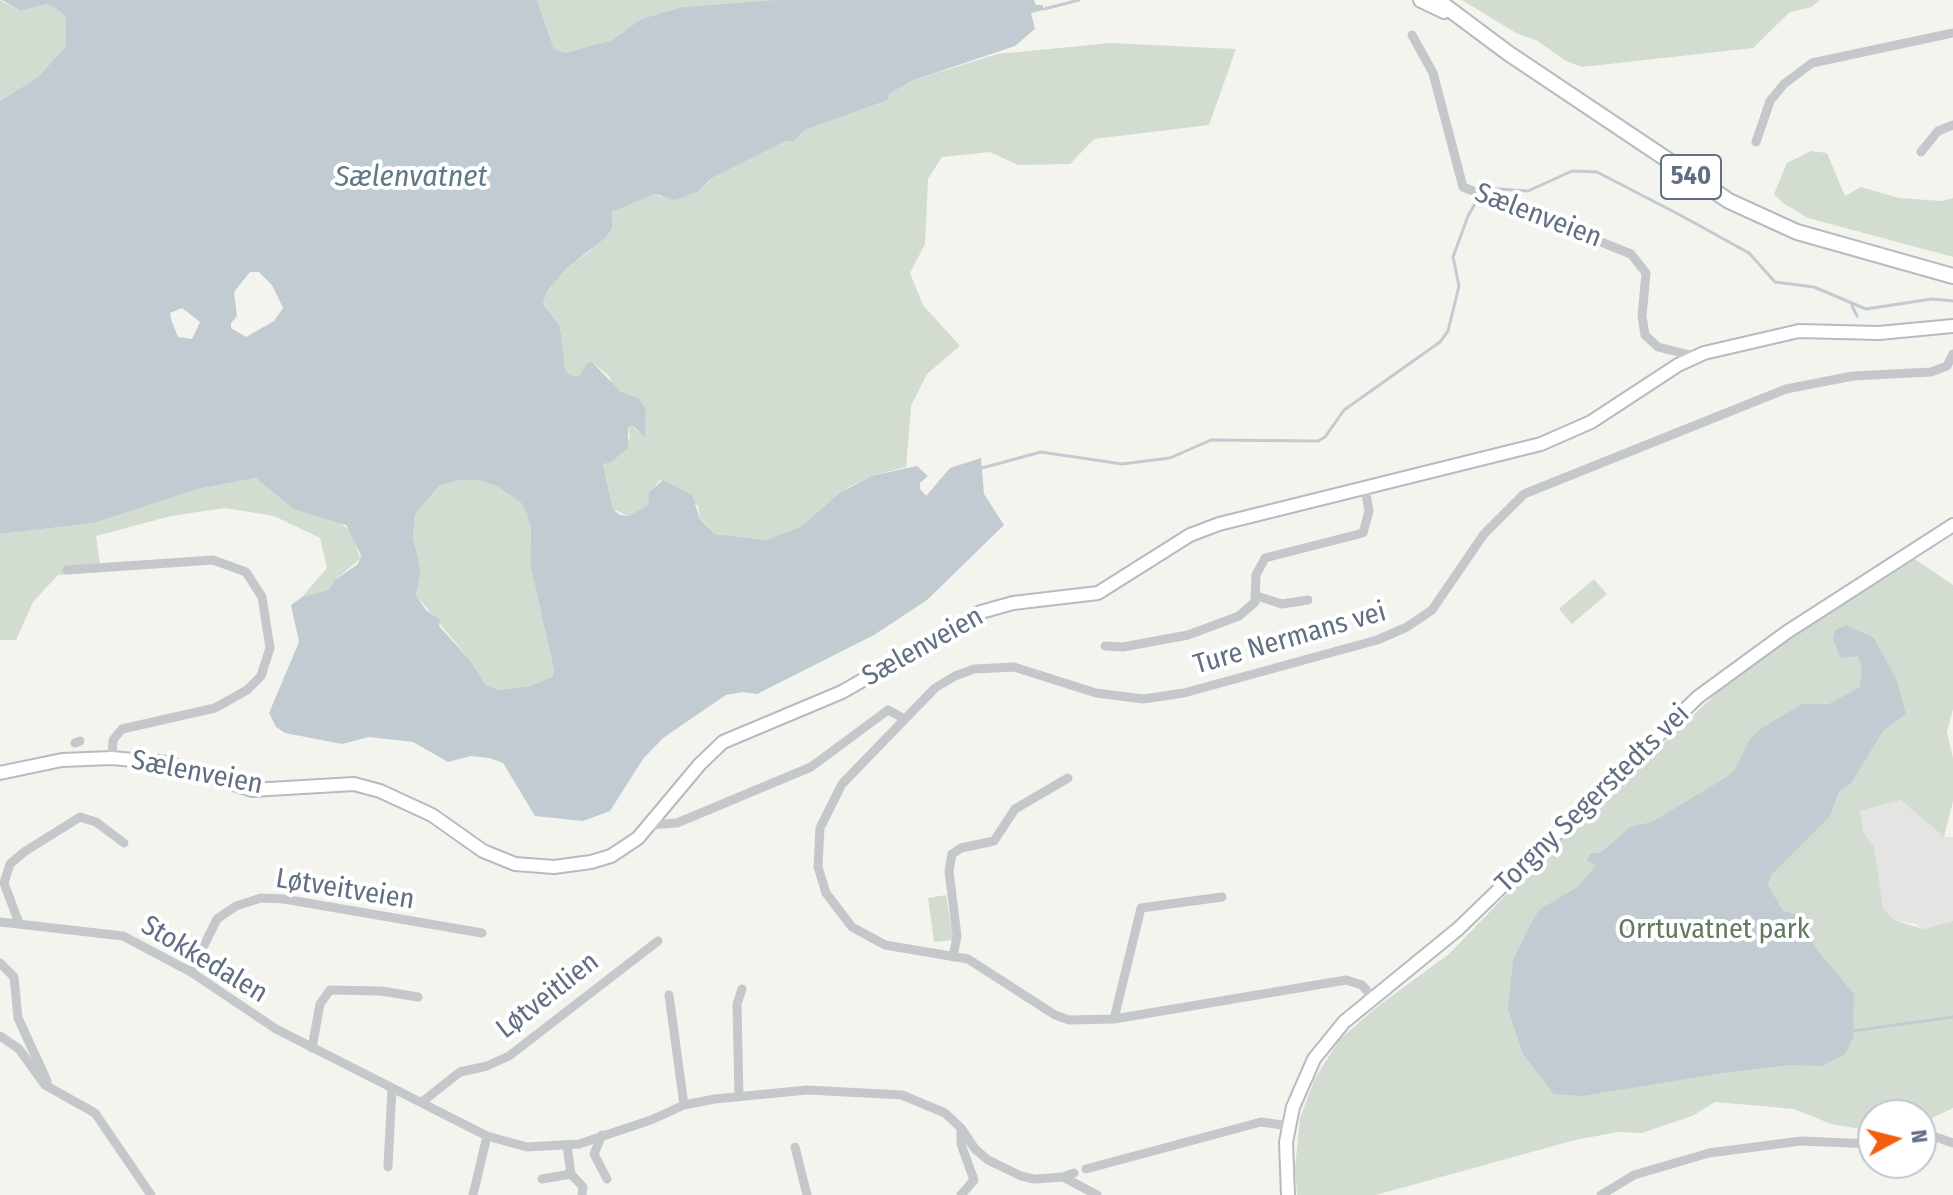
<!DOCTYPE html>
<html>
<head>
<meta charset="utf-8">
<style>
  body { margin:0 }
  #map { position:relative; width:1953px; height:1195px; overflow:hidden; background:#f4f4ef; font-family:"Fira Sans Condensed",sans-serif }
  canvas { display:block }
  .north { position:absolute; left:1857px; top:1099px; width:80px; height:80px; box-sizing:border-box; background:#fff; border:2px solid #bfc5cd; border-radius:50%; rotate:83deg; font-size:22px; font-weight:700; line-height:32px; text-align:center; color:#606f83 }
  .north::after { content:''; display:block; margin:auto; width:28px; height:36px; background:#f45e0f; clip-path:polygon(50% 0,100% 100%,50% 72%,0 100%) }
</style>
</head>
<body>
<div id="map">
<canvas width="1953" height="1195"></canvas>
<div class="north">N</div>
</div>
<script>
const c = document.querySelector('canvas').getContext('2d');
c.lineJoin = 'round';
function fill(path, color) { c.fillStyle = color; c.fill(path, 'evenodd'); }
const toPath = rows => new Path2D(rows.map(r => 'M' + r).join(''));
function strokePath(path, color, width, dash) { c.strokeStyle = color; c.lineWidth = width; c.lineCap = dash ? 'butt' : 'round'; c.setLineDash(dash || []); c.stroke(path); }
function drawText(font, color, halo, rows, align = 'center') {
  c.font = font + ' "Fira Sans Condensed",sans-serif'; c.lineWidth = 8; c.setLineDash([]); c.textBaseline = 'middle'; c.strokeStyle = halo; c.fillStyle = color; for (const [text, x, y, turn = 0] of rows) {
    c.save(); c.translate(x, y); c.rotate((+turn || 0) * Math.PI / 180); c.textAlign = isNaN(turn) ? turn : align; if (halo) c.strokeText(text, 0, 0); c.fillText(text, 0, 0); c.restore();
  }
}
fill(toPath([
  [1901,800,1944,837,1953,837,1953,921,1923,929,1916,924,1894,920,1883,908,1874,845,1864,834,1860,811]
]), '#e4e4e3');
fill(toPath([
  [0,0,20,11,47,4,60,11,66,18,66,46,38,77,0,101],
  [537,0,774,0,682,7,641,19,612,40,565,53,554,49],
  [1462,0,1820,0,1812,7,1790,12,1753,48,1582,67,1566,61,1536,40,1516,33],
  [1111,43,1236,49,1209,125,1094,139,1070,164,1018,165,990,152,942,157,928,179,925,244,910,273,923,305,960,346,927,374,911,406,906,467,871,476,849,487,802,526,766,540,715,534,700,518,698,506,660,480,650,492,648,505,628,516,613,509,603,463,630,438,628,427,633,426,639,433,644,428,646,410,612,385,610,377,592,362,587,363,579,376,569,375,565,368,560,326,543,304,547,291,567,268,591,250,612,212,655,194,661,197,706,185,712,178,786,141,794,141,805,130,888,100,888,94,911,81,997,54],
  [1811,151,1827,153,1845,196,1861,187,1899,198,1942,201,1953,198,1953,257,1808,218,1783,203,1774,194,1787,163],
  [256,478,299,508,340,522,353,534,360,559,335,580,330,590,302,597,327,568,320,538,274,516,225,508,171,516,96,536,101,572,58,575,33,602,16,640,0,640,0,534,94,523,198,489],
  [460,480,479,480,498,487,521,503,526,511,531,527,530,564,554,670,552,677,530,686,498,690,485,684,470,660,416,595,421,572,413,536,415,515,439,486],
  [1913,558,1953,585,1953,709,1947,732,1953,758,1953,801,1944,837,1901,800,1860,811,1864,834,1874,845,1883,908,1894,920,1923,929,1953,921,1953,1108,1928,1120,1921,1120,1921,1115,1873,1115,1873,1131,1831,1124,1794,1109,1715,1102,1692,1116,1642,1133,1618,1132,1575,1140,1376,1195,1297,1195,1295,1168,1300,1118,1315,1078,1340,1039,1378,1006,1449,954,1531,869,1723,687,1766,652],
  [1594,579,1607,594,1572,624,1559,609],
  [946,895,953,940,934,942,928,898]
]), '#d3dcd0');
fill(toPath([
  [2,0,537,0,554,49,565,53,612,40,641,19,682,7,774,0,1034,0,1036,5,1043,5,1043,10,1031,13,1035,29,1015,46,911,81,889,94,888,100,805,130,794,141,786,141,712,178,697,192,675,200,655,194,612,212,612,228,605,238,567,268,547,291,543,304,560,326,565,368,569,375,579,376,587,363,592,362,621,392,638,398,646,410,645,437,633,426,628,427,628,448,611,462,603,464,613,509,620,515,628,516,648,505,649,492,663,480,692,495,700,519,715,534,766,540,802,526,840,493,871,476,917,466,928,476,920,483,920,489,926,496,950,468,981,458,984,494,1004,525,927,600,874,635,757,694,742,692,726,695,663,738,643,759,610,811,583,821,535,816,503,763,489,758,471,756,448,762,413,742,369,737,342,744,285,733,276,727,269,713,299,642,291,605,302,597,329,590,335,580,358,564,361,555,346,525,294,509,256,478,198,489,94,523,0,534,0,101,38,77,66,46,66,18,60,11,47,4,20,11],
  [250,272,259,272,272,285,283,308,274,321,246,337,231,328,231,323,237,316,234,292],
  [182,308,200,322,192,339,178,337,171,319,170,313],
  [460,480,479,480,498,487,521,503,526,511,531,527,530,564,554,670,552,677,530,686,498,690,485,684,470,660,439,626,440,620,426,610,416,595,421,572,413,536,415,515,439,486],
  [1846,625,1874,638,1897,681,1906,714,1883,731,1851,783,1839,791,1830,816,1771,875,1768,885,1783,911,1799,915,1817,950,1854,994,1853,1038,1845,1054,1822,1066,1790,1065,1722,1073,1582,1096,1554,1094,1523,1054,1508,1009,1513,960,1530,925,1539,910,1579,886,1596,865,1587,861,1590,854,1602,852,1630,827,1652,822,1725,778,1734,771,1750,739,1762,728,1802,704,1829,704,1860,687,1862,668,1858,656,1841,658,1833,640,1835,630]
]), '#c2cbd1');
strokePath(toPath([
  [1044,9,1079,0],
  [1852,306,1857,316],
  [982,468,1041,452,1122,464,1170,458,1211,440,1318,441,1325,437,1344,410,1440,342,1448,331,1459,286,1453,257,1468,216,1484,188,1528,191,1572,171,1597,172,1680,215,1749,253,1775,282,1814,287,1866,309,1932,299,1953,301],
  [1852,1031,1953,1017]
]), '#c2cbd1', 3);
const secondary = toPath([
  [0,773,62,760,112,758,167,763,252,790,354,784,380,791,432,815,483,851,515,864,554,867,591,862,611,856,638,838,700,764,723,742,842,692,981,612,1013,603,1098,593,1190,535,1219,524,1541,444,1591,422,1678,365,1704,353,1799,331,1879,333,1953,326],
  [1288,1195,1286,1142,1293,1107,1314,1059,1344,1022,1458,929,1698,697,1787,632,1953,525]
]);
const primary = toPath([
  [1421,0,1444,11],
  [1437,0,1508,53,1729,201,1797,232,1953,276]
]);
strokePath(secondary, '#b7bac0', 16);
strokePath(primary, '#b7babe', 18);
strokePath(toPath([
  [1412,35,1433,73,1463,187,1631,254,1646,273,1642,316,1645,335,1658,347,1694,356],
  [1756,142,1770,101,1784,84,1812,63,1953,33],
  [1921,152,1938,131,1953,125],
  [67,570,213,560,246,572,262,597,270,648,261,676,247,690,215,708,122,729,113,740,112,758],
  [1257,596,1282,604,1308,600],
  [1105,646,1123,647,1188,635,1239,616,1255,602,1256,575,1265,558,1363,533,1369,511,1365,489],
  [75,743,80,741],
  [649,825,677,823,811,767,888,710,905,719],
  [0,922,123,936,191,972,276,1029,487,1136,527,1147,579,1144,651,1120,684,1105,715,1099,807,1090,902,1095,945,1113,961,1128,961,1144,974,1180,961,1195],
  [19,923,4,883,10,864,24,852,80,817,96,822,124,843],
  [953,957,957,936,949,871,952,854,961,848,994,841,1015,809,1068,778],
  [0,963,14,977,18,1018,47,1081],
  [191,972,217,919,236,906,261,898,284,899,482,933],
  [669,995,684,1105],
  [1373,998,1362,985,1346,980,1114,1019,1069,1020,1055,1015,968,959,885,945,852,927,826,893,818,867,820,828,842,784,935,688,955,676,974,669,1014,667,1096,693,1143,699,1184,693,1377,640,1407,627,1432,610,1484,534,1524,494,1786,389,1853,376,1931,372,1947,366,1953,354],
  [1114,1019,1141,908,1222,897],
  [0,1036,19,1049,45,1085,95,1113,151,1195],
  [312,1048,320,1004,330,990,381,991,418,997],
  [739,1097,737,1004,742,989],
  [422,1102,460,1072,487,1066,509,1056,658,941],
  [961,1128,975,1149,988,1160,1021,1176,1034,1179],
  [1921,1132,1953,1143],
  [602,1135,594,1154,607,1179],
  [567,1146,571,1174,583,1187,582,1195],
  [795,1147,807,1195],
  [388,1167,392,1088],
  [1086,1169,1261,1122,1289,1126],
  [1063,1177,1097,1195],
  [542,1179,571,1174],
  [1036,1179,1063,1177,1074,1173],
  [473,1195,487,1136],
  [1601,1195,1634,1175,1709,1153,1801,1141,1873,1144]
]), '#c5c8cb', 9);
strokePath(secondary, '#fff', 12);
strokePath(primary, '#fff', 14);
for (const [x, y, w] of [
  [1691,177,60]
]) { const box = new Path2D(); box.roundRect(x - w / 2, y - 22, w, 44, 6); c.fillStyle = '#fff'; c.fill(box); strokePath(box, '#606f83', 2); }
drawText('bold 26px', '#606f83', null, [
  ["540",1691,177]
]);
drawText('28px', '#606f83', '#fff', [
  ["Sælenveien",1538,216,21],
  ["Ture Nermans vei",1290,639,-16],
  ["Sælenveien",923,647,-29],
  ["Sælenveien",197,773,11],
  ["Torgny Segerstedts vei",1593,799,-44],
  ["Løtveitveien",345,890,9],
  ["Stokkedalen",204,960,31],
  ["Løtveitlien",548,996,-38]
]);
drawText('28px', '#627a5f', '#fff', [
  ["Orrtuvatnet park",1714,930]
]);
drawText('italic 30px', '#607988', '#fff', [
  ["Sælenvatnet",411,178]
]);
</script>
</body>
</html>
